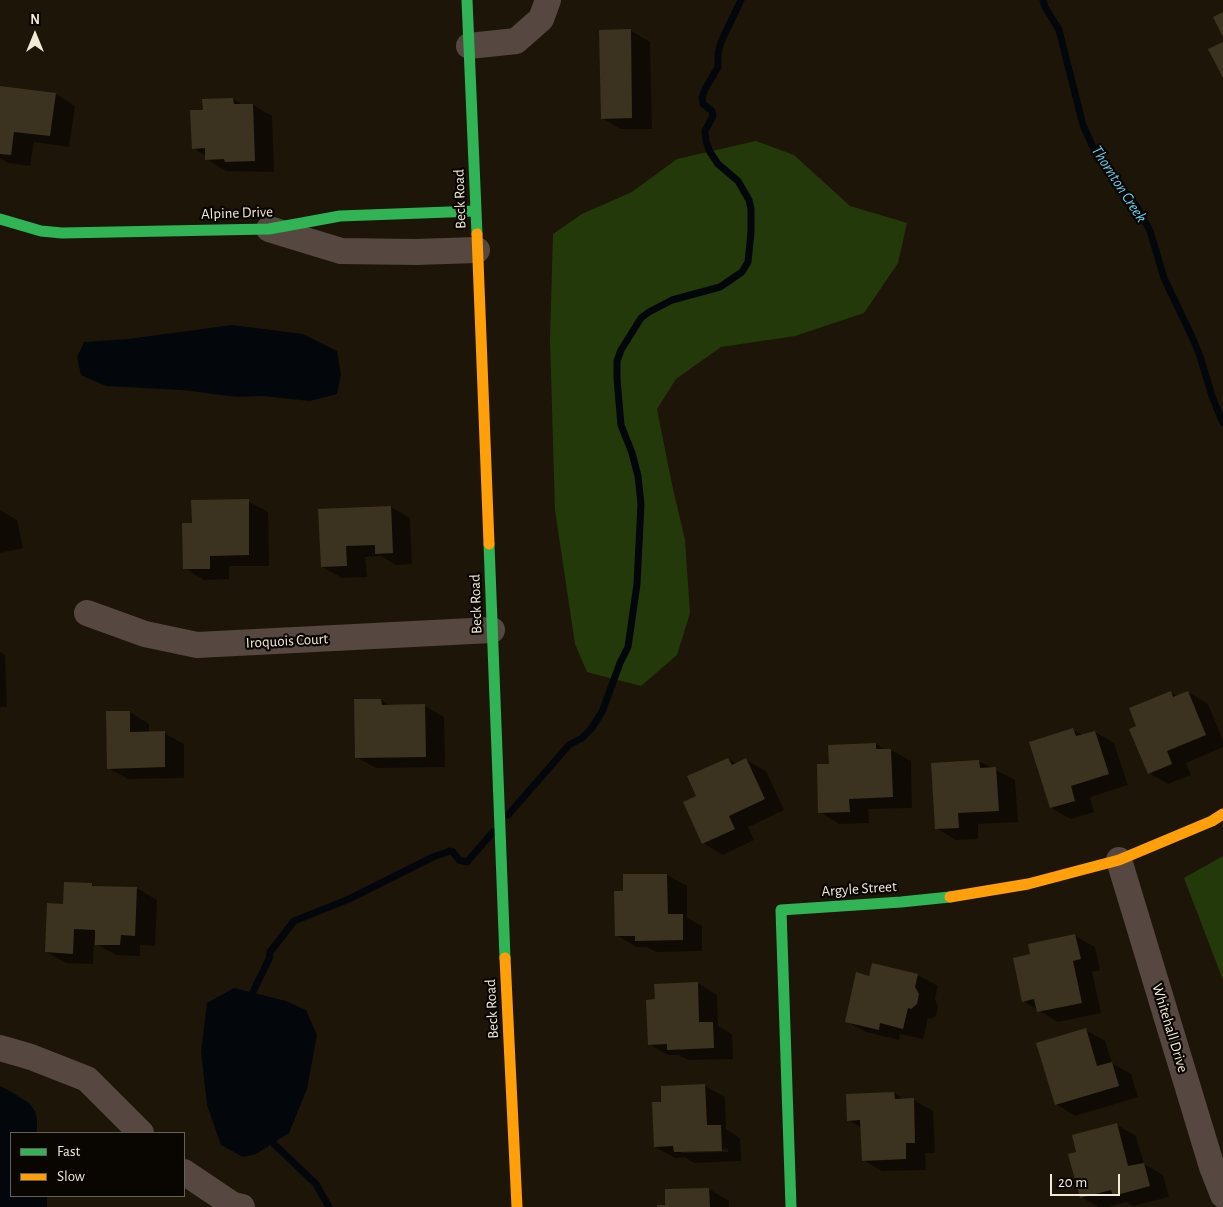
<!DOCTYPE html>
<html>
<head>
<meta charset="utf-8">
<style>
  body { margin:0 }
  #map { position:relative; width:1223px; height:1207px; overflow:hidden; background:#1d1608; font-family:"Alegreya Sans",sans-serif }
  canvas { display:block }
  .legend { position:absolute; left:10px; top:1132px; width:175px; height:65px; box-sizing:border-box; background:#090500; border:1px solid #666157; margin:0; padding:6px 9px; list-style:none; font-size:15px; color:#f2ead9 }
  .legend li { display:flex; align-items:center; gap:10px; height:25px }
  .legend b { width:25px; border:1px solid #666157 }
  .north { position:absolute; left:10px; top:10px; width:50px; height:50px; -webkit-text-stroke:4px #090500; paint-order:stroke; rotate:0deg; font-size:14px; font-weight:700; line-height:20px; text-align:center; color:#f2ead9 }
  .north::after { content:''; display:block; margin:auto; width:18px; height:22px; background:#f2ead9; clip-path:polygon(50% 0,100% 100%,50% 72%,0 100%) }
  .scale { position:absolute; left:1050px; top:1174px; width:70px; height:22px; box-sizing:border-box; border:2px solid #f2ead9; border-top:0; padding-left:6px; font-size:15px; line-height:18px; white-space:nowrap; color:#f2ead9; -webkit-text-stroke:4px #090500; paint-order:stroke }
</style>
</head>
<body>
<div id="map">
<canvas width="1223" height="1207"></canvas>
<ul class="legend">
<li><b style="height:6px;background:#30b455"></b>Fast</li>
<li><b style="height:6px;background:#ff9f0a"></b>Slow</li>
</ul>
<div class="north">N</div>
<div class="scale">20 m</div>
</div>
<script>
const c = document.querySelector('canvas').getContext('2d');
c.lineJoin = 'round';
function fill(path, color) { c.fillStyle = color; c.fill(path, 'evenodd'); }
const toPath = rows => new Path2D(rows.map(r => 'M' + r).join(''));
function strokePath(path, color, width, dash) { c.strokeStyle = color; c.lineWidth = width; c.lineCap = dash ? 'butt' : 'round'; c.setLineDash(dash || []); c.stroke(path); }
function drawText(font, color, halo, rows, align = 'center') {
  c.font = font + ' "Alegreya Sans",sans-serif'; c.lineWidth = 4.5; c.setLineDash([]); c.textBaseline = 'middle'; c.strokeStyle = halo; c.fillStyle = color; for (const [text, x, y, turn = 0] of rows) {
    c.save(); c.translate(x, y); c.rotate((+turn || 0) * Math.PI / 180); c.textAlign = isNaN(turn) ? turn : align; if (halo) c.strokeText(text, 0, 0); c.fillText(text, 0, 0); c.restore();
  }
}
fill(toPath([
  [756,141,794,155,850,206,907,223,898,263,864,313,795,336,721,347,676,379,657,409,671,480,685,540,690,613,677,655,641,686,587,672,575,644,555,510,550,339,553,234,582,214,632,192,677,159],
  [1223,856,1223,980,1184,878]
]), '#24390a');
fill(toPath([
  [232,325,303,334,337,351,341,374,337,394,310,401,263,396,237,397,182,390,106,386,81,375,77,357,84,342,128,339],
  [234,988,286,1001,306,1010,317,1035,307,1089,289,1133,256,1154,243,1157,221,1145,207,1105,201,1052,207,1003],
  [0,1086,10,1091,29,1103,35,1111,37,1119,37,1133,11,1133,11,1196,47,1196,47,1207,0,1207]
]), '#03070c');
fill(toPath([
  [630,30,650,42,652,129,621,129,602,118],
  [0,87,56,94,75,106,69,147,34,142,30,166,8,163,0,158],
  [233,99,243,105,253,105,272,116,274,172,226,171,206,159,206,156,193,148,204,111],
  [248,501,268,512,269,566,229,566,229,579,204,580,184,568,193,524],
  [391,507,410,518,412,564,396,565,381,556,365,557,367,577,342,578,322,567],
  [0,510,17,520,23,548,0,553],
  [0,652,5,655,7,707,0,707],
  [1188,692,1208,704,1223,741,1223,747,1186,763,1191,775,1168,784,1149,773,1171,693,1178,697],
  [381,700,391,706,425,706,444,717,445,767,376,768,356,757],
  [130,712,149,724,149,733,164,733,184,744,184,778,128,779,108,768],
  [1073,730,1083,735,1095,732,1114,743,1128,785,1090,797,1094,812,1071,819,1051,808],
  [876,744,886,750,891,750,911,761,912,808,868,809,869,823,839,824,820,812,830,765],
  [728,759,737,764,746,760,766,771,784,810,748,827,754,840,723,855,703,843,698,797],
  [979,761,1015,780,1018,822,978,824,978,839,956,840,936,828,932,764],
  [624,875,667,875,687,886,687,918,702,926,702,951,656,952,647,947,636,947,616,935,624,892],
  [91,884,96,887,137,888,157,900,155,946,140,945,140,956,116,955,96,944,96,940,94,940,93,964,66,963,46,952,64,905],
  [1075,936,1095,947,1100,970,1092,972,1101,1013,1058,1022,1023,1001,1032,955],
  [873,964,918,975,938,986,935,999,938,1006,936,1016,931,1019,928,1018,923,1039,900,1034,899,1040,866,1032,846,1021,870,977],
  [698,983,717,995,718,1026,732,1034,733,1059,688,1060,679,1055,668,1055,649,1044,656,1001],
  [1086,1030,1105,1041,1112,1063,1131,1074,1138,1097,1075,1116,1056,1104],
  [705,1086,725,1097,726,1129,740,1138,741,1161,694,1163,685,1157,675,1158,655,1147,662,1103,662,1087],
  [728,1149,728,1152,682,1153,680,1151],
  [894,1093,905,1100,914,1100,933,1111,935,1153,925,1153,926,1170,882,1171,863,1160,862,1128,848,1120],
  [1117,1125,1136,1136,1144,1164,1163,1175,1169,1197,1133,1206,1126,1202,1107,1207,1098,1207,1081,1197,1078,1152],
  [709,1189,729,1201,729,1207,658,1207,666,1206,666,1190]
]), '#0007');
strokePath(toPath([
  [1043,0,1045,7,1059,30,1083,125,1092,145,1108,172,1138,208,1150,231,1164,278,1193,339,1200,356,1212,396,1223,423],
  [508,815,569,745,582,738,591,729,602,712,620,663,628,647,637,584,641,504,638,476,632,453,621,425,617,379,617,361,621,350,641,318,649,312,672,300,720,287,742,272,748,262,751,232,751,209,749,200,738,181,718,164,710,152,706,141,705,131,713,116,712,111,703,104,702,98,705,89,718,67,718,53,721,42,741,0],
  [249,1000,269,959,270,952,294,921,349,899,433,857,450,851,453,852,459,860,467,862,493,832],
  [270,1135,274,1144,316,1184,329,1207]
]), '#03070c', 7);
fill(toPath([
  [1223,12,1223,37,1213,17],
  [631,29,632,118,601,119,599,30],
  [1223,42,1223,78,1208,49],
  [0,86,56,93,50,136,14,132,11,155,0,154],
  [233,98,234,104,253,104,255,161,225,162,224,159,205,160,205,148,192,149,190,110,203,110,202,99],
  [249,499,249,555,210,556,210,569,183,569,182,523,192,523,191,500],
  [391,506,393,553,375,554,375,545,346,546,347,566,321,567,318,509],
  [1171,691,1173,697,1188,691,1206,735,1167,751,1172,764,1148,774,1129,729,1136,726,1129,708],
  [354,699,381,699,382,705,425,704,426,757,355,758],
  [106,711,130,711,130,732,165,731,165,767,107,769],
  [1073,728,1076,736,1095,731,1109,774,1071,786,1075,801,1050,808,1029,742],
  [876,743,876,749,891,749,893,797,849,799,850,812,818,813,817,764,829,764,828,745],
  [728,758,732,765,746,758,765,799,729,816,735,829,702,844,683,802,696,796,687,776],
  [979,760,980,768,996,767,999,811,958,813,959,828,935,829,931,763],
  [623,874,667,874,668,914,683,914,683,940,635,941,635,936,615,936,614,891,623,891],
  [64,882,92,883,92,886,137,887,135,936,121,935,120,945,95,945,95,930,74,929,73,954,45,952,47,903,63,904],
  [1075,934,1081,959,1073,961,1082,1003,1037,1012,1034,999,1022,1002,1013,958,1030,954,1028,944],
  [872,963,918,974,915,987,919,994,917,1004,911,1009,908,1008,903,1029,880,1023,879,1030,845,1022,856,972,869,976],
  [698,982,699,1022,713,1022,714,1048,667,1050,667,1044,648,1045,646,1000,655,999,654,984],
  [1086,1028,1097,1066,1112,1062,1119,1086,1055,1105,1036,1043],
  [705,1084,707,1125,721,1125,722,1151,674,1152,673,1146,654,1147,652,1102,661,1102,661,1086],
  [894,1092,895,1099,914,1098,915,1143,906,1143,906,1159,862,1161,860,1120,847,1121,846,1094],
  [1117,1123,1128,1166,1144,1163,1150,1186,1113,1196,1111,1190,1080,1198,1068,1154,1076,1152,1072,1135],
  [709,1188,710,1207,657,1207,657,1205,665,1205,665,1189]
]), '#3b3320');
strokePath(toPath([
  [469,46,516,41,541,19,548,0],
  [269,229,341,251,416,252,477,250],
  [87,613,145,634,197,645,492,630],
  [1119,860,1212,1167,1223,1195],
  [0,1048,31,1057,87,1079,141,1133],
  [184,1172,233,1205,242,1207]
]), '#564741', 26);
strokePath(toPath([
  [467,0,477,234],
  [0,219,41,231,62,233,269,229,340,216,476,211],
  [489,544,505,958],
  [791,1207,781,910,901,902,950,897]
]), '#30b455', 11);
strokePath(toPath([
  [477,234,489,544],
  [950,897,1028,884,1119,860,1212,821,1223,814],
  [505,958,517,1207]
]), '#ff9f0a', 11);
drawText('15px', '#f2ead9', '#090500', [
  ["Beck Road",460,199,-92],
  ["Alpine Drive",237,213,-2],
  ["Beck Road",476,604,-92],
  ["Iroquois Court",287,641,-3],
  ["Argyle Street",859,889,-4],
  ["Beck Road",492,1009,-93],
  ["Whitehall Drive",1170,1028,73]
]);
drawText('italic 16px', '#63d3f9', '#090500', [
  ["Thornton Creek",1119,184,57]
]);
</script>
</body>
</html>
